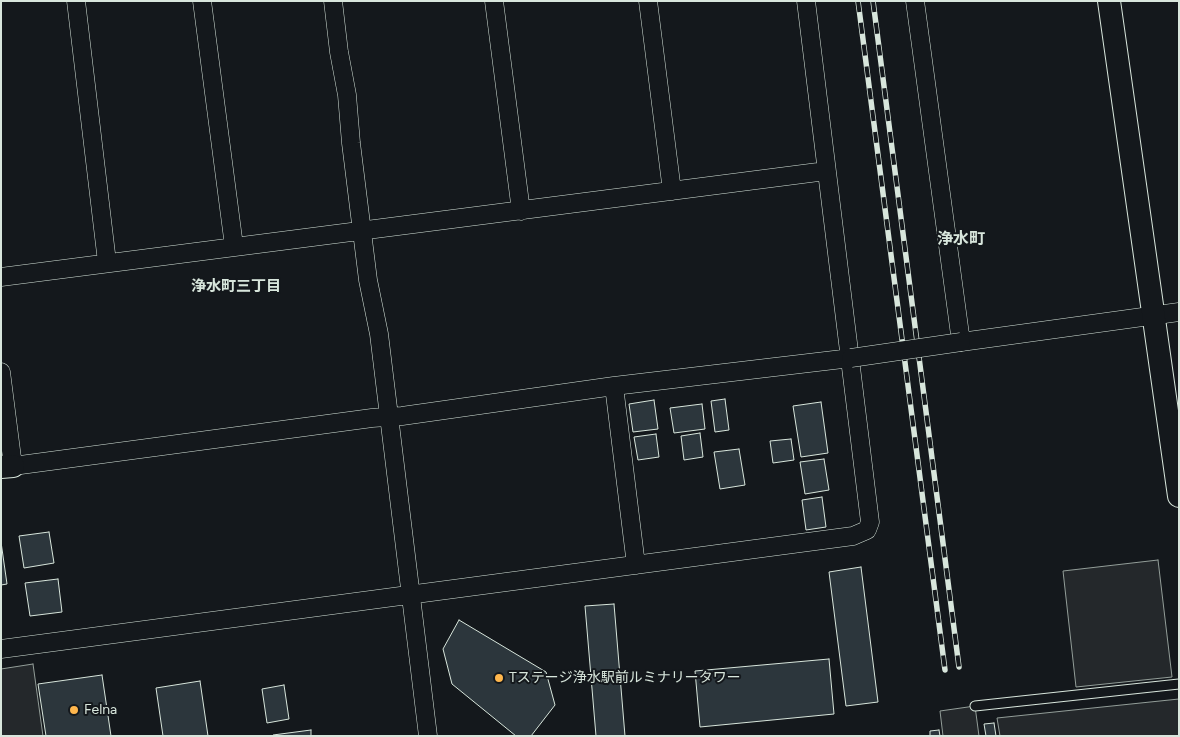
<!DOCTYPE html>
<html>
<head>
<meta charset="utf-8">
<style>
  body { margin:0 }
  #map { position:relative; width:1180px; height:737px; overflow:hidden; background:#14181c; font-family:Figtree,sans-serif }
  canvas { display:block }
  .frame { position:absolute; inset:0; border:2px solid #d8e6dc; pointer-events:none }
</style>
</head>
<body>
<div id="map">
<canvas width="1180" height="737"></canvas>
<div class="frame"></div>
</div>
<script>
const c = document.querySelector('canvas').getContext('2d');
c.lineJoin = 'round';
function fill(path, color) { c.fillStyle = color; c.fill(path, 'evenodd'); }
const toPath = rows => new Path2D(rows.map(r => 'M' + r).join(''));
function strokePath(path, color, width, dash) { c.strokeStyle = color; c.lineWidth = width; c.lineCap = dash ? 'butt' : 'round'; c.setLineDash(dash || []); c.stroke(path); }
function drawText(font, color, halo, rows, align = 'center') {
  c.font = font + ' Figtree,"Noto Sans JP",sans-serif'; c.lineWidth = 4; c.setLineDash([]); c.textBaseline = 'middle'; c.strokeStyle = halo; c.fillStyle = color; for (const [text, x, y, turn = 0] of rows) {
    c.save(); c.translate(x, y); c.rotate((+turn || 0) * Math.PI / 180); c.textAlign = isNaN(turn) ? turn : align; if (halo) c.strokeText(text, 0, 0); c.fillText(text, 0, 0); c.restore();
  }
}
const parking = toPath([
  [1158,560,1172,677,1076,687,1063,571,1158,560],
  [33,664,43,736,1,736,1,669,33,664],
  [1179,699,1179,736,1000,736,997,718,1179,699],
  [975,706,979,736,943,736,940,711,975,706]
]);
fill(parking, '#24282b');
strokePath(parking, '#939e99', 1);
const building = toPath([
  [725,399,729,430,715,432,711,401,725,399],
  [654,400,658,429,633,432,629,404,654,400],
  [821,402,828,453,801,457,793,406,821,402],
  [702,404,705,429,674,433,670,408,702,404],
  [700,433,703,457,684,460,681,436,700,433],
  [656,434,659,457,638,460,634,437,656,434],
  [791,439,794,460,773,463,770,441,791,439],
  [739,449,745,485,720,489,714,452,739,449],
  [824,459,829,490,805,494,800,462,824,459],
  [822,497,826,527,806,530,802,500,822,497],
  [49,532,54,563,24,568,19,536,49,532],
  [1,542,7,584,1,585,1,542],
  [861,567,878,702,846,706,829,572,861,567],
  [58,579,62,612,30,616,25,583,58,579],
  [614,604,625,736,596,736,585,606,614,604],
  [459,620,546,672,555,705,531,736,516,736,452,684,443,649,459,620],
  [829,659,834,714,700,727,695,671,829,659],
  [102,675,111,736,46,736,38,684,102,675],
  [200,681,208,736,163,736,156,688,200,681],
  [284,685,289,719,267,723,262,689,284,685],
  [994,723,996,736,986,736,984,724,994,723],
  [311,730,311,736,274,736,273,735,311,730],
  [939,730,940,736,930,736,930,731,939,730]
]);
fill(building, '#2c363c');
strokePath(building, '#d8e6dc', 1);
const service = toPath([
  [975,706,1179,684]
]);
const minor = toPath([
  [76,1,107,262],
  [202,1,234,246],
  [333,1,339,52,347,95,351,143,368,280,379,334,428,736],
  [494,1,521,211],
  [648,1,672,191],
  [915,1,961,342,1179,312],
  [1,277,826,171],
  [1,372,13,466,372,418,402,416,614,386,851,358],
  [614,386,636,565],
  [1,649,853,536,867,530,870,522,806,1]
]);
const tertiary = toPath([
  [1109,1,1179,496],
  [1,467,13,466]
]);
strokePath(service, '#d8e6dc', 11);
strokePath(minor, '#d8e6dc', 19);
strokePath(tertiary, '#d8e6dc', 24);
strokePath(service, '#14181c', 9);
strokePath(minor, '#14181c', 18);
strokePath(tertiary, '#14181c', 22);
const rail = toPath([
  [858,1,945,670],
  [873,1,959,667]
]);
strokePath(rail, '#d8e6dc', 5.5);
strokePath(rail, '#14181c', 4, [11]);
const minorBridge = toPath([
  [851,358,961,342]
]);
strokePath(minorBridge, '#d8e6dc', 19, []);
strokePath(minorBridge, '#14181c', 18);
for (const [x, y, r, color] of [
  [499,678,5,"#ffb74d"],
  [74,710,5,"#ffb74d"]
]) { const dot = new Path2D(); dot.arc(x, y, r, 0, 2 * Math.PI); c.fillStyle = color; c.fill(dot); strokePath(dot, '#14181c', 2); }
drawText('14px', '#d8e6dc', '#14181c', [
  ["Tステージ浄水駅前ルミナリータワー",509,678],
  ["Felna",84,710]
], 'left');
drawText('bold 15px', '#d8e6dc', '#14181c', [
  ["浄水町三丁目",236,287]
]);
drawText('bold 16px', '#d8e6dc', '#14181c', [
  ["浄水町",961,239]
]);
</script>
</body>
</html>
